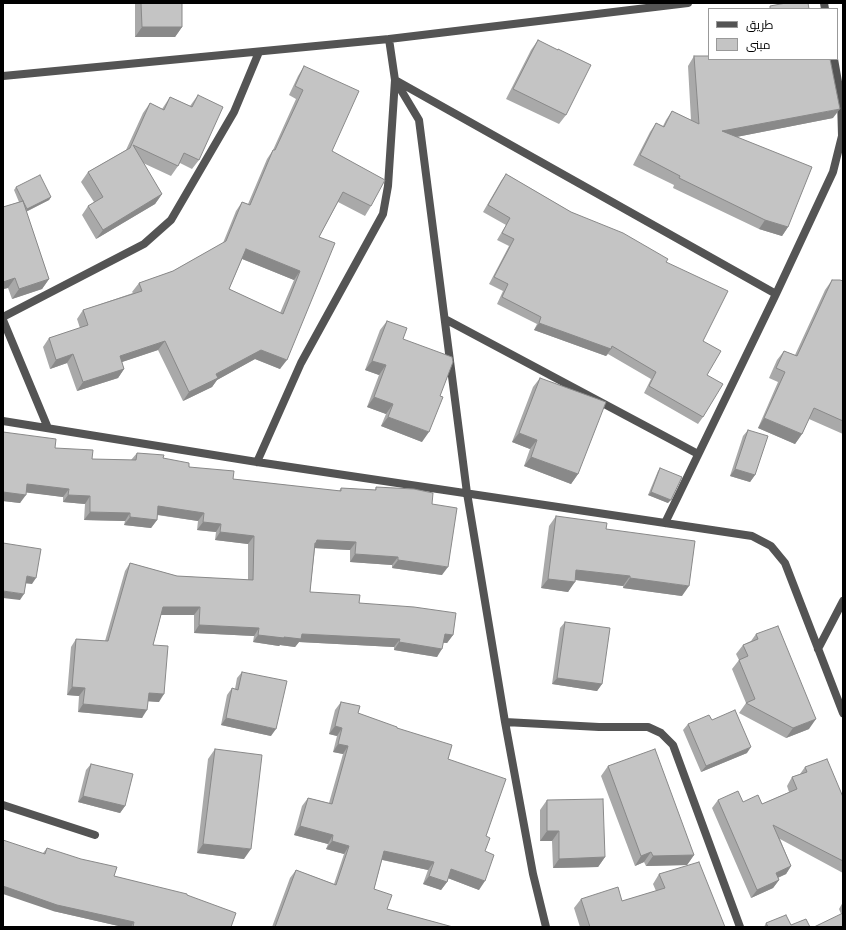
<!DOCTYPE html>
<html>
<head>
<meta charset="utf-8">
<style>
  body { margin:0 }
  #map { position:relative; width:846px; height:930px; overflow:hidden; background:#fff; font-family:"Fira Sans",Cairo,sans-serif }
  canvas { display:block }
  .frame { position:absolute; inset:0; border:4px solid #000; pointer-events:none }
  .legend { position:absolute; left:708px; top:8px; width:130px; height:52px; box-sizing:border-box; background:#fff; border:1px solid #999; margin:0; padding:5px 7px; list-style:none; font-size:12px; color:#000 }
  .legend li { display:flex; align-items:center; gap:8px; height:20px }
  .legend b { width:20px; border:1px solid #999 }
</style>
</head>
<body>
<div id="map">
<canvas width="846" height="930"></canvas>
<div class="frame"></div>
<ul class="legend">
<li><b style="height:5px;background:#545454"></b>طريق</li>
<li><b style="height:11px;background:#c4c4c4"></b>مبنى</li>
</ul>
</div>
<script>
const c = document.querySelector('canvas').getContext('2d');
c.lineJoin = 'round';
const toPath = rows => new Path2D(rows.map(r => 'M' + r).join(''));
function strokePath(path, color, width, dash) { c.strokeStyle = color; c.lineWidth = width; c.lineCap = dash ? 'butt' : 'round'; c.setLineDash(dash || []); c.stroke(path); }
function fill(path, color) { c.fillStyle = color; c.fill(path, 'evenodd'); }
strokePath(toPath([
  [824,3,825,9],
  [389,39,395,80,419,120,467,493,505,722,533,874,546,927],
  [3,76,389,39,688,3],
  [3,317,144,244,171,220,234,112,259,52],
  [445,319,698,454],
  [3,320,48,428],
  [3,421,257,462,752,536,771,546,785,563,843,713],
  [257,462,301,363,383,214,388,186,395,80,776,294],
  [665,523,776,294,833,172,842,136,841,99,834,59],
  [818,649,843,601],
  [505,722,599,727,648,727,661,733,673,745,740,927],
  [3,805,95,835]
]), '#545454', 8);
fill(toPath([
  [135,3,182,3,182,27,175,37,135,37],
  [538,40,557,50,558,49,566,115,559,124,506,99,531,50],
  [694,56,833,118,736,137,788,227,782,236,759,229,673,188,674,185,633,165,650,132,656,123,663,126,666,120,672,111,691,120,688,66],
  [304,66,332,151,371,206,365,216,338,202,319,237,280,369,255,359,217,380,212,387,183,401,158,350,122,362,124,369,118,378,77,391,67,363,50,369,43,347,49,338,80,328,77,319,83,310,133,293,132,292,139,283,173,271,223,243,236,211,242,202,248,204,267,159,273,150,296,99,289,95,298,76],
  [242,259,294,280,280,313,229,289],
  [198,95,199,160,192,169,180,163,178,166,171,176,143,163,162,194,155,204,96,239,82,215,88,206,94,202,81,182,88,172,126,150,143,113,150,103,162,109,170,97,190,106],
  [506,174,571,212,666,262,703,341,707,375,703,417,698,424,644,393,651,379,608,354,606,356,534,330,537,324,497,304,503,291,489,284,509,246,497,240,506,225,483,212,501,181],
  [16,187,51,197,49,200,26,212,49,279,42,289,12,299,8,288,3,289,3,207,19,202,14,190],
  [832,280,843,281,843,434,809,419,802,434,795,444,758,428,778,382,769,378,777,360,784,351,795,355,825,290],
  [387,321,403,339,422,442,381,426,386,414,367,407,379,375,365,370,380,330],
  [540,378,578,474,571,484,524,466,530,449,512,442,533,387],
  [748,430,755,475,750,482,730,476,743,436],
  [3,432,92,459,131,460,137,453,163,458,189,467,233,479,339,491,341,488,375,490,376,487,432,504,442,575,392,568,392,565,350,562,350,550,315,548,310,592,359,603,453,635,447,643,443,643,437,657,394,650,394,647,299,642,295,647,280,645,279,646,253,642,254,636,194,633,194,615,161,615,153,645,159,702,148,701,142,718,78,712,79,696,67,695,71,647,76,639,105,641,125,571,130,563,177,576,248,580,248,544,215,540,216,532,197,530,198,521,157,515,157,520,151,528,124,525,125,521,84,520,85,504,63,502,63,497,26,492,20,503,3,501],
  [660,468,668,503,648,495,658,471],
  [556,516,606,529,682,596,623,588,623,586,575,580,568,592,541,588,549,526],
  [565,622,602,684,597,691,552,684,560,628],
  [756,634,809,729,786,738,739,713,746,703,732,669,739,660,736,654,743,645,751,641],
  [242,672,271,736,221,725,227,695,232,688,235,689,237,678],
  [341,702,358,713,397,728,448,759,486,836,485,851,479,890,448,878,447,882,441,890,423,884,428,870,382,860,374,889,387,909,453,927,272,927,290,878,296,870,334,884,344,854,326,849,328,844,294,835,302,806,308,798,329,803,343,754,333,752,337,736,329,734,335,710],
  [712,720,747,753,701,772,683,730,688,724],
  [215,749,244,859,197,853,208,759],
  [91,764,125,806,120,813,78,802,86,770],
  [608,766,694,855,687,865,646,866,644,862,635,866,601,776],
  [805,767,843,797,843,873,780,839,791,866,786,874,778,878,779,880,773,888,751,898,712,808,718,800,762,804,789,792,787,786,792,777,800,774],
  [547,800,605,857,598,867,553,868,552,841,540,841,540,810],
  [47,848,114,876,187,895,231,927,123,927,53,911,43,853],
  [659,874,725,927,580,927,574,908,581,899,622,901,656,891,653,884],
  [843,902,843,927,841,914,839,909],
  [766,923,791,925,810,927,764,927]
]), '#a9a9a9');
fill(toPath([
  [142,27,182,27,175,37,135,37],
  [840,109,833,118,716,141,722,131],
  [162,194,155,204,96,239,103,230],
  [51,197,49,200,25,212,27,209],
  [765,220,788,227,782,236,759,229],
  [246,249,300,271,294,280,240,258],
  [15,278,8,288,3,289,3,282],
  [49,279,42,289,12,299,19,289],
  [539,323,611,349,606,356,534,330],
  [165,341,158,350,113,365,120,356],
  [261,350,287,360,280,369,255,359,217,380,212,387,183,401,189,392,216,374],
  [73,354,67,363,50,369,56,360],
  [372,361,386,365,379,375,365,370],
  [124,369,118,378,77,391,83,382],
  [374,397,393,404,386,414,367,407],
  [388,417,429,432,422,442,381,426],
  [764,418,802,434,795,444,758,428],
  [519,433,537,440,530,449,512,442],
  [531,457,578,474,571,484,524,466],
  [735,469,755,475,750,482,730,476],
  [27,484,69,489,63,497,22,492],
  [3,492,26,495,20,503,3,501],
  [651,492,671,500,668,503,648,495],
  [68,495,90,496,85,504,63,502],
  [158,506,204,513,198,521,153,514],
  [90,512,130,513,125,521,84,520],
  [130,517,157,520,151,528,124,525],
  [203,522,221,524,216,532,197,530],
  [220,532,254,536,248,544,215,540],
  [317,540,356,542,350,550,313,548],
  [355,554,398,557,392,565,350,562],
  [398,560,448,567,442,575,392,568],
  [576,570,630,576,623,586,569,579],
  [27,576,36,578,32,584,22,583],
  [630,578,689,586,682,596,623,588],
  [548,579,575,582,568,592,541,588],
  [3,591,24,594,20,600,3,598],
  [163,607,200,607,194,615,158,615],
  [199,625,259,628,254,636,194,633],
  [302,634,400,639,394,647,299,642,295,647,280,645,279,646,253,642,258,635,284,637],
  [445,634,453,635,447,643,439,642],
  [399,642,442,649,437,657,394,650],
  [557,678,602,684,597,691,552,684],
  [72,687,85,688,79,696,67,695],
  [149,693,164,694,159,702,143,701],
  [83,704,147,710,142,718,78,712],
  [226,718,276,729,271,736,221,725],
  [816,719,809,729,786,738,793,728],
  [335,726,342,728,337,736,329,734],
  [338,744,348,746,343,754,333,752],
  [751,747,747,753,701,772,706,766],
  [83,796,125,806,120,813,78,802],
  [300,826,333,835,328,844,294,835],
  [547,831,559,831,552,841,540,841],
  [332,841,349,846,344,854,326,849],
  [203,844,251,849,244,859,197,853],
  [384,851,434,862,428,870,379,859],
  [651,852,644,862,635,866,641,856],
  [694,855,687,865,646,866,653,856],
  [605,857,598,867,553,868,559,859],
  [791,866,786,874,770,881,776,873],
  [451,869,485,881,479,890,445,877],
  [429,876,447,882,441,890,423,884],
  [779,880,773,888,751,898,757,890],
  [3,886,134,922,131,927,123,927,53,911,3,894]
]), '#898989');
const building = toPath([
  [141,3,182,3,182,27,142,27,141,3],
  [786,3,808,3,809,9,770,9,770,6,786,3],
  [538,40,558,50,558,49,591,65,566,115,513,89,538,40],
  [694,56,709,56,709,59,830,59,840,109,722,131,812,167,788,227,765,220,679,178,680,176,640,155,656,123,664,127,672,111,699,124,694,56],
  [304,66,359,91,332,151,385,180,371,206,343,192,319,237,335,243,287,360,261,350,216,374,218,378,189,392,165,341,120,356,124,369,83,382,73,354,56,360,49,338,88,325,83,310,142,291,139,283,173,271,226,241,242,202,250,205,273,150,275,150,303,90,295,86,304,66],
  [246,249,300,271,283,314,229,289,246,249],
  [198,95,223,107,199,160,184,153,178,166,133,145,162,194,103,230,88,206,103,197,88,172,130,148,150,103,164,110,170,97,192,107,198,95],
  [506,174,571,212,623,233,668,259,666,262,728,291,703,341,721,351,707,375,723,384,703,417,649,386,656,372,612,346,611,349,539,323,541,317,502,297,508,284,494,277,514,239,502,233,510,218,488,205,506,174],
  [40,175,51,197,27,209,16,187,40,175],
  [23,201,49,279,19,289,15,278,3,282,3,207,23,201],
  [832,280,840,280,843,281,843,421,814,408,802,434,764,418,785,372,776,368,784,351,797,356,832,280],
  [387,321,407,328,403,339,452,357,453,362,440,396,443,397,429,432,388,417,393,404,374,397,386,365,372,361,387,321],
  [540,378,606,402,578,474,531,457,537,440,519,433,540,378],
  [748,430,768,436,755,475,735,469,748,430],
  [3,432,56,439,55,448,93,450,92,459,136,460,137,453,164,455,163,458,189,463,189,467,234,471,233,479,341,491,341,488,376,490,376,487,414,489,433,493,432,504,457,508,448,567,398,560,398,557,355,554,356,542,317,540,316,543,315,543,310,592,360,595,359,603,414,607,456,613,453,635,445,634,442,649,399,642,400,639,302,634,301,639,284,637,284,638,258,635,259,628,199,625,200,607,163,607,153,645,168,646,164,694,149,693,147,710,83,704,85,688,72,687,76,639,108,641,130,563,177,576,253,580,254,536,220,532,221,524,203,522,204,513,158,506,157,520,130,517,130,513,90,512,90,496,68,495,69,489,27,484,26,495,3,492,3,432],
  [660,468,682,477,671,500,651,492,660,468],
  [556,516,607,523,606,529,695,541,689,586,630,578,630,576,576,570,575,582,548,579,556,516],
  [3,543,41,549,36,578,27,576,24,594,3,591,3,543],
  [565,622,610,628,602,684,557,678,565,622],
  [778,626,816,719,793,728,746,703,755,699,739,660,748,656,743,645,758,639,756,634,778,626],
  [242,672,287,681,276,729,226,718,232,688,238,690,242,672],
  [341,702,360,706,358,713,397,727,397,728,452,745,448,759,506,779,486,836,490,838,485,851,494,855,485,881,451,869,447,882,429,876,434,862,384,851,374,889,392,895,387,909,453,927,275,927,296,870,336,885,349,846,332,841,333,835,300,826,308,798,332,804,348,746,338,744,342,728,335,726,341,702],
  [735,710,751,747,706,766,688,724,709,715,712,720,735,710],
  [215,749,262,755,251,849,203,844,215,749],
  [655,749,694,855,653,856,651,852,641,856,608,766,655,749],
  [827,759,843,797,843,861,773,825,791,866,776,873,779,880,757,890,718,800,738,791,743,802,758,795,762,804,797,789,792,777,807,772,805,767,827,759],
  [91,764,133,774,125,806,83,796,91,764],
  [603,799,605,857,559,859,559,831,547,831,547,800,603,799],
  [3,840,45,854,47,848,81,859,117,867,114,876,187,894,187,895,236,913,231,927,133,927,134,922,57,905,3,886,3,840],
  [699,862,725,927,590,927,581,899,618,887,622,901,665,888,659,874,699,862],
  [843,913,843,927,814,927,843,913],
  [786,915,791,925,806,919,810,927,768,927,766,923,786,915]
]);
fill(building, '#c4c4c4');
strokePath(building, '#898989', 1);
</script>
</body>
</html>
